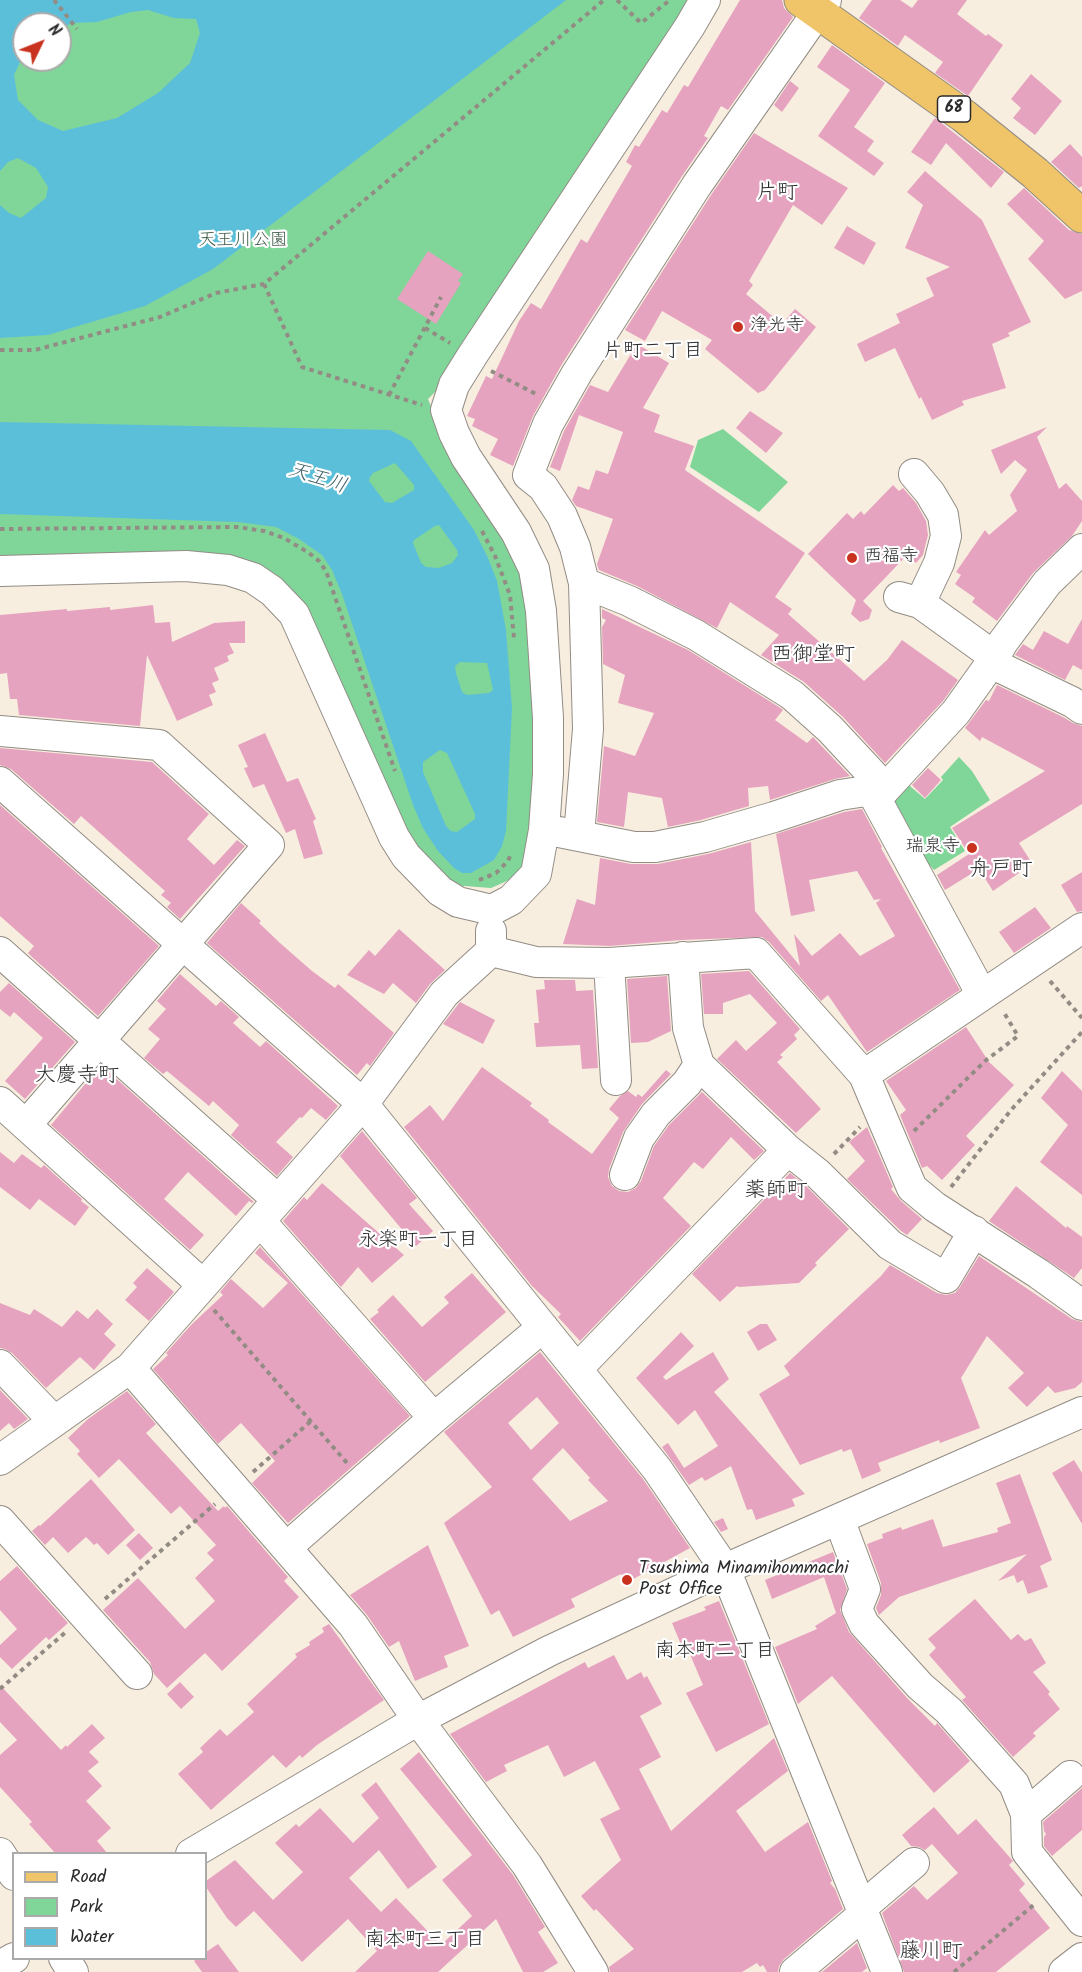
<!DOCTYPE html>
<html>
<head>
<meta charset="utf-8">
<style>
  body { margin:0 }
  #map { position:relative; width:1082px; height:1972px; overflow:hidden; background:#f8eedf; font-family:Kalam,sans-serif }
  canvas { display:block }
  .legend { position:absolute; left:12px; top:1852px; width:195px; height:108px; box-sizing:border-box; background:#fff; border:2px solid #aaa; margin:0; padding:8px 10px; list-style:none; font-size:18px; color:#2b2b2b }
  .legend li { display:flex; align-items:center; gap:12px; height:30px }
  .legend b { width:30px; border:2px solid #aaa }
  .north { position:absolute; left:12px; top:12px; width:60px; height:60px; box-sizing:border-box; background:#fff; border:2px solid #aaa; border-radius:50%; rotate:47deg; font-size:16px; font-weight:700; line-height:24px; text-align:center; color:#2b2b2b }
  .north::after { content:''; display:block; margin:auto; width:21px; height:27px; background:#c8321e; clip-path:polygon(50% 0,100% 100%,50% 72%,0 100%) }
</style>
</head>
<body>
<div id="map">
<canvas width="1082" height="1972"></canvas>
<ul class="legend">
<li><b style="height:8px;background:#f0c469"></b>Road</li>
<li><b style="height:16px;background:#80d599"></b>Park</li>
<li><b style="height:16px;background:#5cbfda"></b>Water</li>
</ul>
<div class="north">N</div>
</div>
<script>
const c = document.querySelector('canvas').getContext('2d');
c.lineJoin = 'round';
function fill(path, color) { c.fillStyle = color; c.fill(path, 'evenodd'); }
const toPath = rows => new Path2D(rows.map(r => 'M' + r).join(''));
function strokePath(path, color, width, dash) { c.strokeStyle = color; c.lineWidth = width; c.lineCap = dash ? 'butt' : 'round'; c.setLineDash(dash || []); c.stroke(path); }
function drawText(font, color, halo, rows, align = 'center') {
  c.font = font + ' Kalam,"Klee One",sans-serif'; c.lineWidth = 4.5; c.setLineDash([]); c.textBaseline = 'middle'; c.strokeStyle = halo; c.fillStyle = color; for (const [text, x, y, turn = 0] of rows) {
    c.save(); c.translate(x, y); c.rotate((+turn || 0) * Math.PI / 180); c.textAlign = isNaN(turn) ? turn : align; if (halo) c.strokeText(text, 0, 0); c.fillText(text, 0, 0); c.restore();
  }
}
fill(toPath([
  [0,0,692,0,559,203,541,223,456,356,443,384,428,399,437,421,505,538,525,589,532,616,534,805,521,874,516,877,491,888,452,885,418,857,282,587,0,560],
  [24,24,60,24,60,60,24,60],
  [723,429,788,482,759,512,690,467,698,440],
  [959,757,972,771,990,800,950,827,965,851,934,870,909,843,886,801,903,780,925,799,943,780,941,777]
]), '#80d599');
fill(toPath([
  [0,0,566,0,213,269,145,306,48,335,0,338,0,205,9,213,21,218,46,198,48,187,36,168,18,158,8,162,0,171],
  [148,10,174,18,196,19,200,33,190,63,158,93,117,118,63,131,38,120,18,100,14,75,24,54,24,24,60,24,60,29,72,23,97,22,131,12],
  [0,422,390,430,411,441,474,530,488,558,497,581,506,630,512,708,506,831,502,846,494,860,471,873,462,873,454,868,438,851,423,828,413,805,342,594,332,570,322,555,299,539,276,527,238,522,0,514],
  [395,463,414,485,414,490,392,503,385,502,369,481,370,477,373,473],
  [439,525,457,550,458,555,452,563,439,568,426,567,421,563,413,543,414,540,435,526],
  [460,662,487,663,493,690,489,693,467,695,462,692,456,673,455,666],
  [440,750,447,753,475,814,475,819,457,832,451,831,446,826,423,772,423,762]
]), '#5cbfda');
fill(toPath([
  [740,0,782,0,784,8,793,17,728,110,721,106,704,136,708,138,682,176,562,364,533,416,513,466,490,455,498,439,472,426,475,419,467,416,486,376,492,379,519,321,531,303,541,309,581,239,587,243,632,166,626,162,635,145,639,147,662,110,667,113,684,85,688,87],
  [872,0,900,0,912,8,918,0,967,0,957,14,986,36,988,34,1003,45,968,96,935,73,943,62,905,35,898,46,859,18],
  [832,45,885,83,854,127,874,141,867,151,884,163,874,176,818,136,850,90,817,67],
  [1031,74,1062,101,1035,135,1013,118,1021,108,1011,99],
  [790,81,799,88,782,112,774,105],
  [935,118,1004,172,991,188,946,143,931,165,911,152],
  [754,133,848,188,822,225,793,205,749,281,753,285,746,294,782,324,795,309,816,327,765,390,758,393,705,349,712,340,662,311,645,341,625,330,711,195],
  [1070,144,1082,157,1082,186,1079,188,1051,162],
  [925,171,982,220,1031,322,1008,333,1010,336,992,344,1006,388,962,401,964,405,932,420,921,397,919,399,895,348,865,362,857,344,900,323,896,314,934,296,926,278,950,267,905,248,923,205,907,192],
  [1024,188,1069,230,1082,234,1082,291,1065,299,1028,259,1044,241,1007,204],
  [847,226,876,243,864,265,834,248],
  [428,251,463,274,458,281,461,283,436,324,397,299],
  [637,344,669,363,643,408,660,415,654,432,694,446,685,470,805,553,775,597,792,609,788,614,864,681,887,660,902,640,958,680,943,701,885,763,843,717,804,682,761,655,779,635,730,602,717,628,637,586,599,570,597,564,613,519,576,506,572,500,578,486,589,490,596,470,608,474,623,432,579,415,560,471,550,467,564,431,590,385,608,392],
  [750,411,783,433,766,453,736,428],
  [1047,427,1037,437,1059,489,1066,483,1082,501,1082,521,1072,536,1033,573,997,621,972,602,975,598,955,584,961,575,956,572,985,530,989,535,1017,511,1010,495,1027,470,1015,460,1001,474,991,450],
  [893,485,899,491,903,488,916,503,926,521,928,535,923,555,916,563,907,555,863,601,872,610,869,619,860,622,851,614,856,600,808,554,847,513,853,519,861,511,864,515],
  [153,605,155,623,170,622,172,642,214,623,245,621,245,643,229,643,234,653,227,656,229,661,214,668,219,680,212,683,216,692,209,695,213,705,177,721,147,655,140,726,19,715,17,699,10,699,7,673,0,674,0,615,67,609,67,611,110,607,110,610],
  [602,609,688,650,782,709,783,710,775,720,807,743,813,737,850,776,835,779,770,800,768,786,748,788,749,806,701,820,668,827,662,798,628,792,624,827,597,822,604,746,635,756,654,713,618,703,625,675,603,664,602,627,606,620,602,618],
  [1082,619,1082,670,1073,665,1065,680,1015,655,1023,644,1033,650,1044,631,1068,644],
  [997,685,1063,717,1073,723,1082,726,1082,804,1019,843,1030,860,1015,869,1019,873,993,891,979,869,945,890,937,875,969,854,952,828,1045,771,982,737,980,741,965,728,986,700,989,701],
  [265,733,287,782,298,778,316,819,313,821,323,854,304,859,295,829,286,833,264,784,253,788,244,768,248,767,238,745],
  [0,748,152,762,209,814,187,839,214,865,237,840,245,846,180,919,167,907,171,903,161,895,165,891,81,816,74,824,11,769,0,765],
  [928,768,941,780,925,798,912,785],
  [0,805,159,946,98,1016,32,957,28,953,34,946,0,916],
  [862,809,882,847,881,848,960,990,867,1052,828,995,821,1001,769,942,762,937,682,940,609,946,563,944,577,899,595,905,600,858,631,864,658,864,708,854,751,842,755,911,800,966,794,934,812,956,840,933,860,956,895,936,876,903,881,899,874,900,857,871,809,880,815,911,791,916,776,834,844,812],
  [1082,872,1082,911,1077,912,1061,885],
  [241,903,261,921,259,923,280,943,312,971,335,988,338,984,394,1033,370,1066,367,1063,357,1075,207,943],
  [1035,907,1051,928,1014,953,999,932],
  [399,929,445,970,430,984,416,1003,393,983,384,994,347,975,369,950,375,956],
  [749,971,800,1029,794,1035,797,1039,780,1055,783,1057,777,1062,821,1109,796,1133,717,1059,736,1040,746,1051,777,1023,750,994,723,1003,723,1014,704,1014,701,974],
  [180,974,216,1006,221,1001,239,1017,233,1023,260,1047,266,1041,338,1106,326,1120,311,1108,302,1118,300,1117,276,1142,293,1157,277,1176,231,1135,239,1125,213,1101,209,1106,167,1071,163,1074,144,1058,160,1039,148,1029,166,1009,157,1001],
  [667,976,671,1031,648,1042,631,1043,627,979],
  [544,980,575,980,576,991,593,990,598,1068,582,1069,580,1045,536,1047,534,1023,539,1023,536,990,545,989],
  [9,983,75,1042,25,1099,5,1081,43,1038,14,1012,10,1017,0,1009,0,992],
  [460,1002,495,1020,483,1044,443,1024],
  [966,1027,989,1062,1014,1085,966,1136,975,1145,942,1180,927,1166,922,1168,900,1115,906,1110,886,1081],
  [101,1065,254,1202,252,1203,249,1201,236,1216,188,1172,164,1199,204,1235,190,1250,51,1125],
  [482,1067,532,1103,530,1106,549,1120,548,1122,592,1154,619,1118,609,1109,620,1096,628,1091,636,1097,638,1094,642,1097,666,1070,671,1074,642,1104,623,1132,609,1169,608,1177,612,1186,619,1191,628,1192,636,1188,641,1181,654,1146,669,1125,702,1092,764,1151,754,1160,731,1137,703,1169,694,1162,663,1198,691,1226,580,1341,558,1317,561,1314,532,1286,404,1127,430,1105,443,1121],
  [1062,1071,1082,1091,1082,1195,1040,1162,1068,1125,1041,1098],
  [867,1127,893,1187,891,1189,901,1201,922,1219,907,1235,901,1231,847,1179,865,1161,849,1142],
  [362,1131,417,1198,409,1204,433,1231,416,1246,340,1156],
  [0,1152,14,1163,22,1154,41,1168,44,1165,82,1199,81,1201,89,1207,75,1226,39,1199,30,1210,0,1187],
  [790,1173,806,1186,849,1229,815,1263,817,1265,799,1283,739,1287,737,1286,720,1302,692,1274],
  [322,1183,404,1255,372,1283,358,1267,341,1287,283,1221,304,1197,307,1200],
  [1016,1186,1066,1228,1067,1226,1082,1237,1082,1268,1074,1278,989,1221],
  [260,1247,410,1416,288,1523,252,1483,275,1461,241,1423,218,1444,153,1369,168,1355,166,1353,191,1325,223,1295,220,1292,231,1279,263,1308,288,1283,255,1253],
  [979,1256,1072,1319,1082,1322,1082,1382,1075,1388,1055,1393,1048,1386,1027,1407,1008,1388,1024,1373,987,1336,961,1378,980,1428,940,1443,939,1440,878,1463,881,1471,862,1479,851,1449,843,1452,842,1449,800,1465,759,1394,790,1375,784,1366,881,1276,890,1265,937,1293,946,1295,955,1293,960,1287],
  [147,1268,174,1292,149,1321,125,1300,137,1287,133,1283],
  [472,1273,506,1312,425,1382,370,1319,379,1312,377,1310,393,1295,422,1327,449,1303,444,1297],
  [0,1303,30,1315,34,1309,62,1327,77,1310,88,1319,97,1309,113,1324,104,1334,116,1345,94,1370,80,1357,46,1388,12,1353,5,1349,0,1348],
  [760,1324,767,1324,777,1340,758,1351,747,1332],
  [681,1332,694,1346,663,1377,666,1380,713,1352,729,1379,714,1392,805,1494,792,1499,795,1506,756,1520,752,1509,747,1510,731,1466,705,1481,702,1477,689,1485,662,1447,668,1443,684,1468,718,1446,695,1410,678,1425,636,1378],
  [540,1352,643,1479,690,1548,626,1583,621,1574,571,1599,575,1607,513,1637,499,1610,491,1615,444,1523,492,1487,444,1432],
  [537,1397,559,1423,531,1450,508,1423],
  [563,1448,590,1478,588,1480,608,1501,570,1521,532,1479],
  [0,1390,28,1419,14,1429,9,1423,0,1431],
  [127,1391,156,1424,146,1433,218,1511,224,1506,225,1508,227,1506,288,1577,284,1581,299,1597,222,1671,205,1653,167,1688,154,1674,150,1662,103,1610,138,1578,185,1629,215,1601,195,1578,214,1560,207,1553,216,1545,180,1506,171,1514,119,1459,99,1478,77,1454,80,1451,68,1438,88,1419],
  [1074,1460,1082,1473,1082,1524,1052,1473],
  [1020,1474,1052,1560,1040,1566,1048,1587,1028,1594,1023,1580,1017,1583,1014,1575,998,1581,1027,1554,899,1597,879,1615,876,1608,881,1595,881,1583,867,1544,883,1538,882,1534,901,1527,902,1530,933,1519,943,1547,998,1532,997,1528,1011,1523,996,1483],
  [91,1479,135,1530,108,1555,97,1543,94,1545,86,1537,68,1553,53,1537,45,1545,32,1531,39,1525,40,1526],
  [723,1518,728,1529,721,1532,714,1522],
  [139,1533,153,1548,140,1560,126,1545],
  [428,1545,469,1646,444,1656,448,1667,415,1681,399,1641,389,1647,367,1615,350,1595],
  [833,1552,847,1589,840,1610,849,1632,907,1698,935,1726,937,1723,970,1761,934,1793,832,1676,798,1704,775,1647,817,1629,815,1626,836,1613,824,1577,772,1599,765,1580],
  [17,1566,68,1623,49,1640,46,1637,12,1669,0,1657,0,1645,17,1629,0,1610,0,1581],
  [975,1599,1011,1640,1018,1634,1025,1641,1031,1638,1046,1663,1033,1672,1050,1692,1048,1694,1060,1709,1033,1733,1036,1736,1013,1757,962,1700,966,1697,929,1655,936,1648,928,1639],
  [719,1601,769,1724,716,1752,686,1693,703,1685,689,1652,685,1654,672,1623,706,1610,704,1607],
  [329,1624,384,1700,317,1745,302,1758,300,1755,286,1768,273,1755,211,1810,178,1774,203,1752,200,1748,220,1729,227,1736,254,1712,247,1704,297,1657,295,1654,310,1645,309,1642,324,1632,322,1628],
  [614,1655,627,1680,641,1672,644,1678,647,1676,662,1704,640,1716,661,1757,639,1769,671,1831,774,1738,788,1771,736,1811,765,1852,808,1822,832,1881,830,1883,835,1889,843,1909,784,1959,779,1966,778,1972,767,1972,763,1965,760,1967,757,1963,742,1972,610,1972,609,1967,634,1949,596,1909,594,1911,581,1896,621,1860,600,1819,620,1809,595,1761,564,1777,548,1745,504,1765,507,1771,486,1782,450,1734,585,1662,588,1668],
  [180,1682,194,1697,181,1709,167,1694],
  [0,1685,61,1750,66,1745,67,1747,92,1724,105,1738,89,1752,99,1762,88,1771,102,1786,86,1801,111,1828,97,1841,108,1854,56,1854,29,1824,32,1822,0,1787,0,1755,17,1740,0,1722],
  [419,1752,513,1875,545,1927,538,1932,558,1963,543,1972,523,1972,496,1919,438,1972,355,1972,377,1951,348,1919,302,1962,254,1911,236,1927,227,1918,206,1887,206,1881,235,1860,273,1900,303,1872,275,1843,296,1824,299,1827,320,1808,353,1843,379,1818,361,1795,376,1782,437,1867,408,1889,379,1850,349,1878,381,1912,396,1898,441,1945,472,1916,442,1880,472,1855,400,1769],
  [1082,1788,1082,1830,1052,1856,1044,1846,1044,1837,1046,1834,1044,1831,1043,1822],
  [934,1807,958,1835,976,1819,1013,1861,1009,1865,1025,1884,1019,1890,1050,1928,996,1972,904,1972,882,1913,914,1886,927,1900,958,1873,932,1844,925,1850,919,1847,911,1846,902,1835],
  [857,1943,867,1968,862,1972,822,1972],
  [218,1944,239,1972,202,1972,194,1961,197,1959,206,1959,206,1952]
]), '#e6a3bf');
const minor = toPath([
  [914,474,930,493,943,515,946,536,939,563,920,603],
  [0,571,186,566,228,570,253,578,272,591,294,614,394,837,406,856,440,891,458,902,492,910,511,900,536,874,544,830,548,774,548,718,541,611,534,569,516,532,466,457,454,433,446,410,454,385,472,356,690,26,705,0],
  [584,583,629,601,696,635,792,695,830,729,885,788],
  [899,597,920,603,995,657],
  [991,663,1072,702,1082,709],
  [0,731,159,745,269,845,26,1125],
  [0,782,363,1104,657,1469,725,1569,887,1972],
  [559,832,634,847,655,847,705,837,774,817,840,795,885,788],
  [579,835,588,729,584,583,575,547,562,516,543,487,528,475,548,424,577,373,697,185,826,0],
  [491,951,536,962,609,963,756,953,864,1075,912,1188,935,1207,1039,1274,1082,1305],
  [0,952,278,1200],
  [683,957,688,1028,699,1065,788,1150,817,1173,890,1245,946,1278,974,1231],
  [609,963,616,1080],
  [982,995,876,799,956,712,991,663,1003,642,1047,583,1082,549],
  [864,1075,1082,928],
  [0,1102,203,1285],
  [625,1175,639,1138,656,1114,687,1083,699,1065],
  [260,1221,434,1418],
  [0,1365,54,1421],
  [130,1368,353,1625,418,1720,527,1865,593,1972],
  [577,1369,788,1150],
  [0,1460,130,1368,363,1104,444,994,491,951,491,931],
  [839,1519,865,1589,857,1609,864,1624,920,1686,949,1711,1014,1784,1026,1814,1027,1852,1082,1921],
  [0,1521,137,1674],
  [287,1547,434,1418,543,1327],
  [1026,1814,1070,1776],
  [0,1853,14,1875],
  [191,1854,418,1720,549,1651,725,1569,1082,1412],
  [861,1908,914,1863],
  [64,1958,73,1972],
  [0,1966,14,1958],
  [795,1972,864,1914],
  [1064,1972,1082,1958]
]);
const major = toPath([
  [801,0,964,116,1035,173,1082,216]
]);
strokePath(minor, '#928c85', 32);
strokePath(major, '#928c85', 35);
strokePath(toPath([
  [54,0,77,29],
  [617,0,641,23,670,0],
  [264,284,302,367,422,405],
  [425,328,450,343],
  [0,350,35,350,160,317,216,293,264,284,604,0],
  [491,371,538,395],
  [389,395,441,297],
  [0,529,237,527,264,531,284,538,309,553,319,561,326,571,395,771],
  [482,531,495,556,510,595,514,638],
  [479,880,496,873,508,861,511,854],
  [1050,981,1082,1018],
  [914,1131,985,1061,1018,1036,1003,1011],
  [834,1154,860,1127],
  [951,1187,1011,1110,1082,1032],
  [214,1310,347,1463],
  [253,1472,311,1421],
  [105,1599,215,1504],
  [0,1689,67,1631],
  [954,1972,1036,1903]
]), '#928c85', 4, [4.5, 4.5]);
strokePath(minor, '#fff', 30);
strokePath(major, '#f0c469', 33);
for (const [x, y, r, color] of [
  [738,327,6,"#c8321e"],
  [852,558,6,"#c8321e"],
  [972,848,6,"#c8321e"],
  [627,1580,6,"#c8321e"]
]) { const dot = new Path2D(); dot.arc(x, y, r, 0, 2 * Math.PI); c.fillStyle = color; c.fill(dot); strokePath(dot, '#fff', 2); }
for (const [x, y, w] of [
  [954,109,33]
]) { const box = new Path2D(); box.roundRect(x - w / 2, y - 13, w, 26, 4.5); c.fillStyle = '#fff'; c.fill(box); strokePath(box, '#2b2b2b', 1.5); }
drawText('bold 16px', '#2b2b2b', null, [
  ["68",954,109]
]);
drawText('18px', '#445e4c', '#fff', [
  ["天王川公園",243,242]
]);
drawText('18px', '#2b2b2b', '#fff', [
  ["浄光寺",750,327],
  ["西福寺",864,558],
  ["瑞泉寺",960,848,"right"],
  ["Tsushima Minamihommachi",639,1570],
  ["Post Office",639,1591]
], 'left');
drawText('20px', '#2b2b2b', '#fff', [
  ["片町二丁目",653,353],
  ["永楽町一丁目",418,1242],
  ["南本町二丁目",715,1653],
  ["南本町三丁目",425,1942]
]);
drawText('italic 20px', '#3c5f68', '#fff', [
  ["天王川",317,480,18]
]);
drawText('21px', '#2b2b2b', '#fff', [
  ["片町",777,194],
  ["西御堂町",813,656],
  ["舟戸町",1001,871],
  ["大慶寺町",77,1077],
  ["薬師町",776,1192],
  ["藤川町",931,1953]
]);
</script>
</body>
</html>
